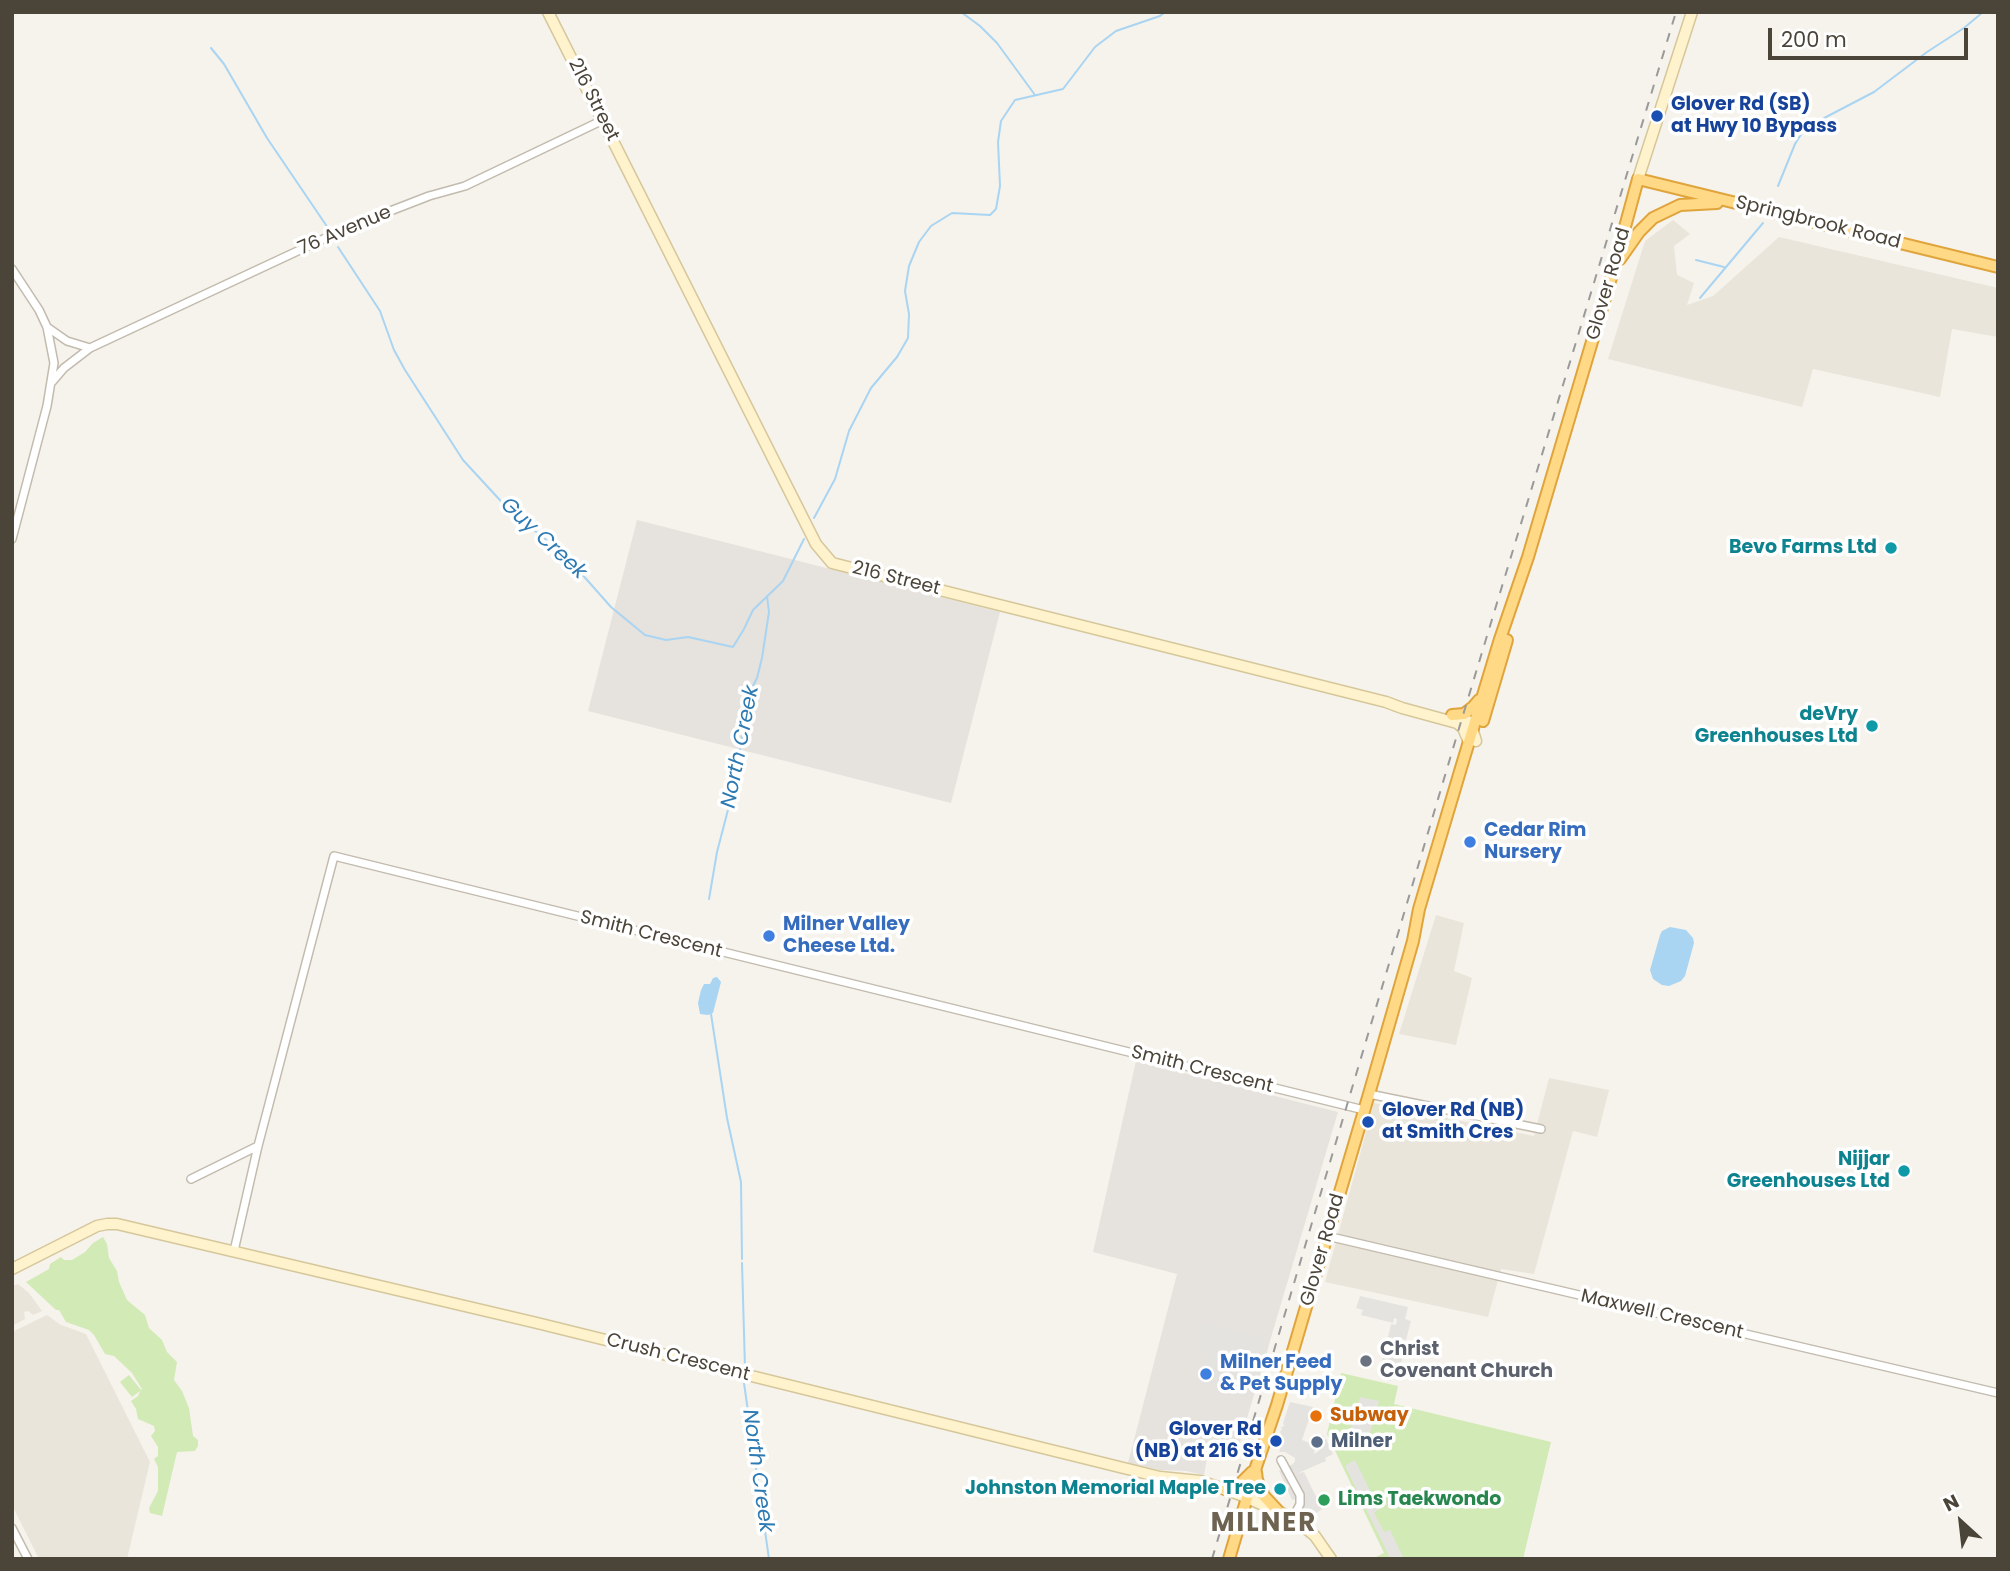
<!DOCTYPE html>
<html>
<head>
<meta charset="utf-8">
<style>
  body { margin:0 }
  #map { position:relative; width:2010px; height:1571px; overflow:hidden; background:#f6f3ec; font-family:Poppins,sans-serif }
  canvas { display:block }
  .frame { position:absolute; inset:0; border:14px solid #4b4439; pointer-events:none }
  .north { position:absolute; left:1926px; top:1487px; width:70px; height:70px; -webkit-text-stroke:5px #fff; paint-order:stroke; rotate:333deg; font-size:19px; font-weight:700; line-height:28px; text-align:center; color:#4b4439 }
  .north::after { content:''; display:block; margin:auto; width:24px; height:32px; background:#4b4439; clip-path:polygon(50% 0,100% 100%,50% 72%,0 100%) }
  .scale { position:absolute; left:1768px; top:28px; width:200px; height:32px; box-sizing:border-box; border:4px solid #4b4439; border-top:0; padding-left:9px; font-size:21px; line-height:24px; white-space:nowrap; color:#4b4439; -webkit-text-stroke:5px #fff; paint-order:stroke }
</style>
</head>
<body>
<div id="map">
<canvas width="2010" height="1571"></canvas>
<div class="frame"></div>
<div class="north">N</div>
<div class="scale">200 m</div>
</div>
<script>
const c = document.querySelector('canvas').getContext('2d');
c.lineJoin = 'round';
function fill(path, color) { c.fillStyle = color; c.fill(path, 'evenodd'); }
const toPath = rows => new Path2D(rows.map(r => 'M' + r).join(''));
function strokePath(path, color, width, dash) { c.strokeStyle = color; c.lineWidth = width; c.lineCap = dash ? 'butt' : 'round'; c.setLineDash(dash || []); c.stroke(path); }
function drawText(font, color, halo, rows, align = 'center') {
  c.font = font + ' Poppins,sans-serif'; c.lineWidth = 7; c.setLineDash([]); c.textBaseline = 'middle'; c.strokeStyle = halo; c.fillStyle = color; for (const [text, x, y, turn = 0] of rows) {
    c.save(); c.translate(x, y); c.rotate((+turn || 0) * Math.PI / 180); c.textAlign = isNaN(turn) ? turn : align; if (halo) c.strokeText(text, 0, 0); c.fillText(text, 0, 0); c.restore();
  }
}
fill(toPath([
  [1673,220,1690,234,1674,246,1677,275,1694,283,1687,305,1713,296,1779,237,1998,288,1998,337,1952,329,1940,397,1813,369,1802,407,1608,359,1645,241],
  [1436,915,1464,923,1454,971,1472,978,1456,1045,1399,1034],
  [1549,1078,1609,1090,1597,1137,1573,1131,1534,1274,1501,1269,1488,1317,1325,1282,1374,1103,1534,1136],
  [18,1284,29,1293,42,1311,33,1315,28,1311,24,1312,25,1319,12,1326,12,1286],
  [47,1315,61,1325,86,1334,150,1462,127,1559,39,1559,12,1505,12,1332]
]), '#eae5da');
fill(toPath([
  [637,520,1000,612,951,803,588,711],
  [1136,1061,1338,1112,1237,1452,1209,1447,1204,1475,1186,1471,1160,1470,1128,1463,1177,1274,1093,1252]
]), '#e6e2dd');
fill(toPath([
  [103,1237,107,1244,109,1258,117,1271,119,1282,127,1300,145,1315,149,1328,162,1340,167,1352,177,1362,174,1380,182,1391,189,1408,193,1436,198,1440,198,1446,195,1451,177,1452,162,1516,150,1513,149,1508,158,1491,158,1467,154,1459,158,1456,158,1447,151,1436,155,1431,154,1426,138,1419,136,1409,131,1401,138,1396,140,1391,132,1397,120,1382,129,1375,141,1390,142,1389,132,1373,114,1356,105,1354,94,1335,89,1330,66,1322,59,1310,56,1310,26,1282,49,1269,50,1264,61,1257,64,1260,72,1260,85,1252,93,1243],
  [1341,1373,1398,1386,1394,1404,1551,1442,1523,1559,1372,1559,1384,1553,1327,1434]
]), '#d2eab5');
fill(toPath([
  [1360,1296,1408,1307,1405,1319,1411,1321,1406,1340,1401,1339,1400,1341,1406,1341,1398,1378,1392,1377,1391,1381,1379,1377,1385,1347,1389,1348,1391,1346,1393,1338,1388,1337,1391,1324,1396,1325,1397,1319,1394,1318,1393,1323,1361,1315,1363,1310,1356,1308],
  [1205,1321,1270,1340,1264,1365,1261,1364,1251,1398,1199,1383,1208,1351,1192,1346],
  [1360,1397,1379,1401,1366,1447,1347,1441],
  [1290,1402,1313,1407,1302,1440,1315,1445,1314,1454,1319,1451,1317,1447,1322,1435,1324,1436,1323,1440,1326,1439,1333,1454,1325,1458,1326,1461,1298,1473,1304,1472,1322,1509,1310,1518,1303,1511,1304,1497,1292,1500,1287,1489,1291,1486,1290,1484,1285,1484,1279,1471,1293,1464,1295,1461,1295,1458,1285,1452,1279,1452,1283,1441,1280,1431,1282,1430,1281,1427,1284,1426,1283,1423],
  [1355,1460,1379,1509,1374,1513,1384,1532,1390,1530,1404,1559,1384,1559,1389,1556,1346,1468,1346,1465]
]), '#e5e3e0');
fill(toPath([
  [1670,927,1686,930,1693,938,1694,943,1685,976,1681,981,1669,986,1662,985,1653,979,1650,970,1660,935,1662,931],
  [717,977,721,982,713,1013,708,1015,700,1014,698,1003,701,990,704,984,710,984,713,978]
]), '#a9d4f2');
strokePath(toPath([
  [961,12,980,26,997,43,1035,95],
  [211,48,224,64,267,138,328,228],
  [1778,186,1795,144,1805,128,1874,92,1927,52,1964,28,1983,12],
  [338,247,380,311,394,350,405,370,463,460,510,511,564,554,611,607,645,635,666,640,688,637,733,647,744,629,753,610,783,581,804,539],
  [1696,260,1724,267],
  [1700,298,1763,223],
  [814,518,835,479,849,431,871,388,897,357,908,338,909,314,905,291,909,266,919,242,931,226,952,213,990,215,996,209,1000,186,998,142,1001,121,1015,100,1063,89,1095,47,1116,31,1160,16,1165,12],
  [709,899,717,852,735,783,748,696,757,678,762,658,769,612,767,596],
  [711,1014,727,1118,741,1182,742,1259],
  [742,1263,745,1368],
  [744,1383,769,1559]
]), '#a9d4f2', 2);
const minor = toPath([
  [12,269,39,310,47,327,54,363,47,406,12,539],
  [47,327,67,341,90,348],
  [52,382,64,368,90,348,349,227,429,196,465,186,603,120],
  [1369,1094,1541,1129],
  [191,1179,258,1146],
  [1327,1236,1998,1393],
  [234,1251,258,1146,334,856,1364,1110],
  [1281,1460,1300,1495,1300,1504,1293,1518],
  [12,1528,28,1559]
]);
const secondary = toPath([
  [548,12,816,544,832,563,1386,702,1402,708,1457,723,1463,728,1469,742],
  [1638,179,1692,12],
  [1455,716,1470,722,1476,741],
  [12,1269,97,1226,107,1224,117,1224,537,1323,1160,1477,1200,1481,1238,1494,1293,1518,1315,1536,1331,1559]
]);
const trunk = toPath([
  [1620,259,1639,232,1653,218,1680,205,1717,203],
  [1452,715,1464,714,1473,707,1479,700],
  [1483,721,1507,640],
  [1256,1472,1257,1480,1264,1496,1278,1511],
  [1225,1489,1241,1483,1252,1472],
  [1229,1559,1256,1467,1277,1405,1369,1094,1413,941,1419,909,1461,768,1500,639,1528,557,1613,271,1638,179,1998,267]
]);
strokePath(minor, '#c2bbae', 10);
strokePath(secondary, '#d6c79b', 13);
strokePath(trunk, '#e0a43c', 14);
strokePath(minor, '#fff', 7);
strokePath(secondary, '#fff3cd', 10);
strokePath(trunk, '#ffd985', 10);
strokePath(toPath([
  [1212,1559,1460,725,1676,12]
]), '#9a9a9a', 2, [9, 9]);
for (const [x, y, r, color] of [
  [1657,116,7,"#1a4fb4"],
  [1891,548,7,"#0f9aa8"],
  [1872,726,7,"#0f9aa8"],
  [1470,842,7,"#3f7fe0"],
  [769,936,7,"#3f7fe0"],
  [1368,1122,7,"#1a4fb4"],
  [1904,1171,7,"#0f9aa8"],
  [1366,1361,7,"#6b7280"],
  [1206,1374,7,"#3f7fe0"],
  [1316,1416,7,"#e8710a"],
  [1276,1441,7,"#1a4fb4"],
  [1317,1442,7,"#5c6f8a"],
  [1280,1489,7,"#0f9aa8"],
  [1324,1500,7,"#2e9e5b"]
]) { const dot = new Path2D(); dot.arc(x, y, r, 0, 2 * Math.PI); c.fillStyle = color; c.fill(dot); strokePath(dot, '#fff', 2.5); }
drawText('19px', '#4b4439', '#fff', [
  ["216 Street",593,100,63],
  ["Springbrook Road",1818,223,14],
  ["76 Avenue",345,231,-23],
  ["Glover Road",1609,284,-74],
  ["216 Street",896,579,14],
  ["Smith Crescent",651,935,14],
  ["Smith Crescent",1202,1070,14],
  ["Glover Road",1323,1250,-74],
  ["Maxwell Crescent",1662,1315,13],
  ["Crush Crescent",678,1358,14]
]);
drawText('bold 19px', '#164399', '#fff', [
  ["Glover Rd (SB)",1671,105],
  ["at Hwy 10 Bypass",1671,127],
  ["Glover Rd (NB)",1382,1111],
  ["at Smith Cres",1382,1133],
  ["Glover Rd",1262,1430,"right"],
  ["(NB) at 216 St",1262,1452,"right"]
], 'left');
drawText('bold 19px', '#0d838f', '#fff', [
  ["Bevo Farms Ltd",1877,548],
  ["deVry",1858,715],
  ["Greenhouses Ltd",1858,737],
  ["Nijjar",1890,1160],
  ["Greenhouses Ltd",1890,1182],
  ["Johnston Memorial Maple Tree",1266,1489]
], 'right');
drawText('bold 19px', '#366cbe', '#fff', [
  ["Cedar Rim",1484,831],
  ["Nursery",1484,853],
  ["Milner Valley",783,925],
  ["Cheese Ltd.",783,947],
  ["Milner Feed",1220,1363],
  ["& Pet Supply",1220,1385]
], 'left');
drawText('bold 19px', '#5b616d', '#fff', [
  ["Christ",1380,1350],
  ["Covenant Church",1380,1372]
], 'left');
drawText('bold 19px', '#c56008', '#fff', [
  ["Subway",1330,1416]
], 'left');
drawText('bold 19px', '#4e5e75', '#fff', [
  ["Milner",1331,1442]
], 'left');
drawText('bold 19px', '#27864d', '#fff', [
  ["Lims Taekwondo",1338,1500]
], 'left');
drawText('italic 21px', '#2e7ab2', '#fff', [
  ["Guy Creek",543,539,43],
  ["North Creek",741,747,-79],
  ["North Creek",757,1471,82]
]);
c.letterSpacing = '2px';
drawText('bold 26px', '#6e6250', '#fff', [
  ["MILNER",1264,1524]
]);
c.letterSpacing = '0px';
</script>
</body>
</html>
